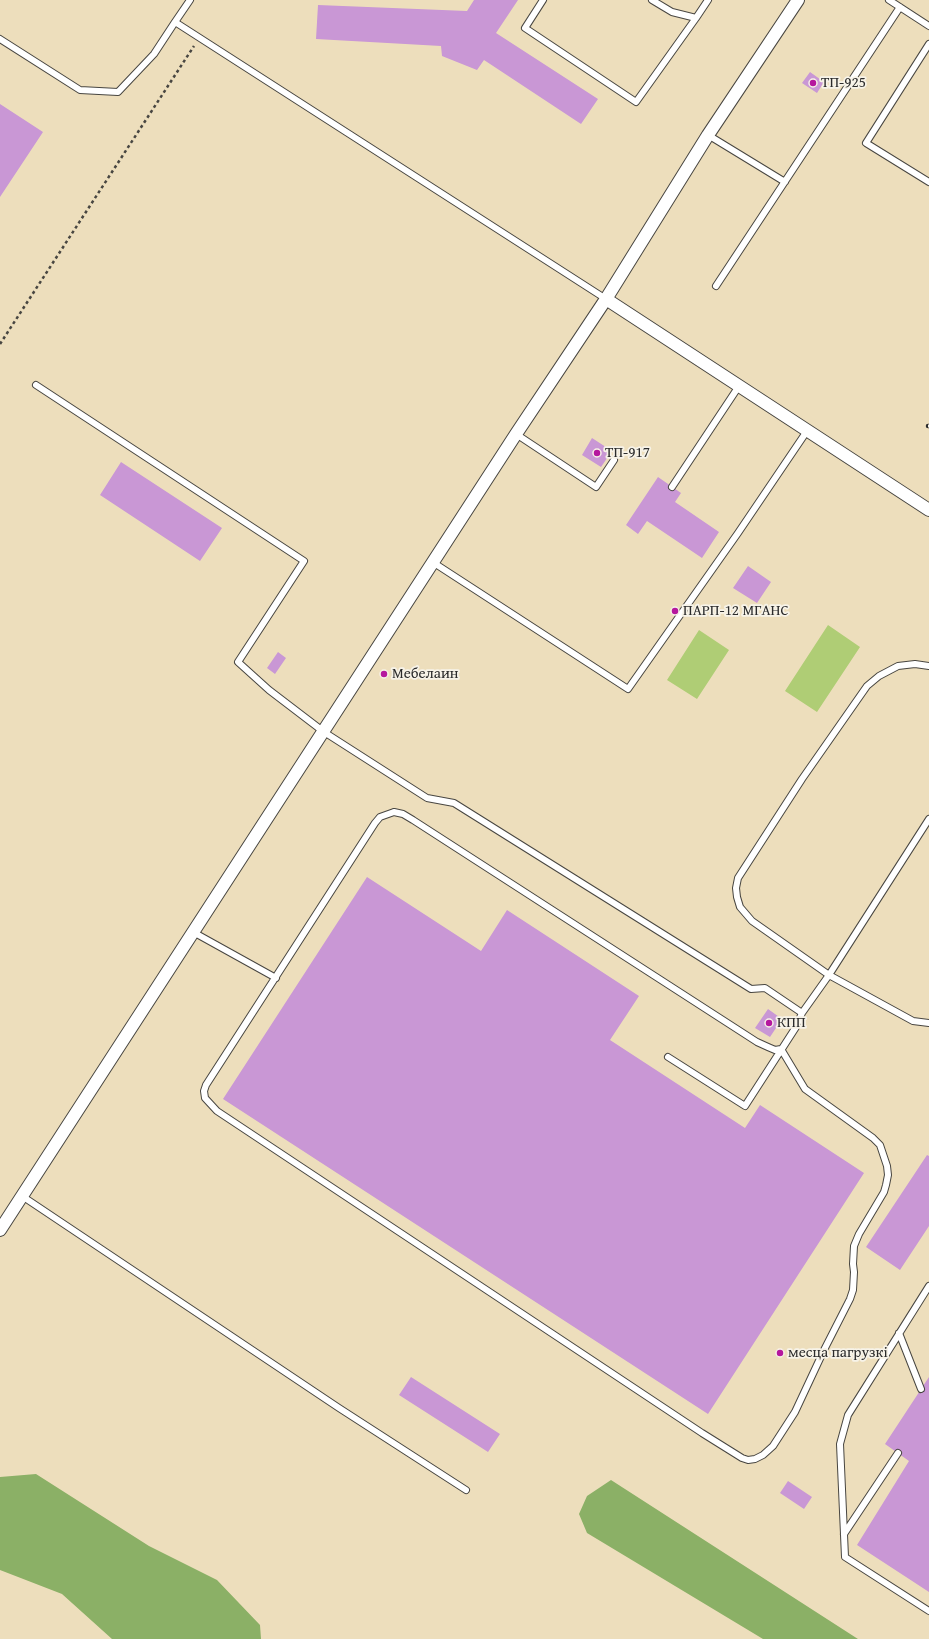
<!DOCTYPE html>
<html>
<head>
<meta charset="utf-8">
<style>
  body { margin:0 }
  canvas { display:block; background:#eddebc }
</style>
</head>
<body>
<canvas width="929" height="1639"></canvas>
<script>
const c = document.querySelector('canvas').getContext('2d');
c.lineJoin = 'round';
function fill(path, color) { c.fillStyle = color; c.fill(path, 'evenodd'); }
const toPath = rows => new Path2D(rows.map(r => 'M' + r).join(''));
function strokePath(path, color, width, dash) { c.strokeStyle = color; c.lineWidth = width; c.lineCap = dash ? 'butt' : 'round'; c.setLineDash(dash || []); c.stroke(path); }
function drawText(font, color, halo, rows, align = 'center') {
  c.font = font + ' "Gentium Book Plus",serif'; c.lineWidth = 3.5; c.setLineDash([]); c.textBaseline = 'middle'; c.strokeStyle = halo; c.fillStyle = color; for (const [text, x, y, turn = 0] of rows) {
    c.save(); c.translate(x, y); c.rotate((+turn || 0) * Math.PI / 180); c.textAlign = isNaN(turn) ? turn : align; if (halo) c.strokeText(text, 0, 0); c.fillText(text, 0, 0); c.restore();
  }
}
fill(toPath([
  [828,625,860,647,817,712,785,691],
  [699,630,729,650,697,699,667,680]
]), '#afcd75');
fill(toPath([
  [36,1474,149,1546,217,1580,260,1625,261,1639,112,1639,62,1594,0,1570,0,1477],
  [611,1480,858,1639,763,1639,587,1533,579,1514,587,1496]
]), '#8bb066');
fill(toPath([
  [474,0,518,0,496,33,598,99,581,124,484,60,477,70,442,56,441,46,316,39,318,5,467,11],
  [810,72,824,82,817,93,802,83],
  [0,104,43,132,0,197],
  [592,438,612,451,601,467,582,455],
  [121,462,222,528,200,561,100,495],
  [658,477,681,493,675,502,719,532,702,558,647,521,638,534,626,525],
  [748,566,771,582,757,603,733,588],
  [278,652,286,658,275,674,267,668],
  [367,877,481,951,507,910,639,996,610,1040,745,1128,760,1105,864,1173,708,1414,223,1099],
  [768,1009,782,1019,770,1037,755,1028],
  [927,1155,929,1156,929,1226,900,1270,866,1247],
  [411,1377,500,1434,488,1452,399,1395],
  [929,1377,929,1592,857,1545,909,1461,885,1444],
  [788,1481,812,1497,804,1509,780,1493]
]), '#c997d5');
const lane = toPath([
  [190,0,175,22,606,299],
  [543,0,525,28,636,102,696,18],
  [652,0,672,12,696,18,708,0],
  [889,0,929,26],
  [0,39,80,90,118,92,154,54,175,22],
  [929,44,866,143,929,182],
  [708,135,785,182],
  [716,286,900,7],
  [36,385,304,561,238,662,269,690,324,732,427,798,454,803,751,989,765,988,802,1013],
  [516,434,596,487,614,460],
  [672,487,739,386],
  [434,563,628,689,738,533,807,431],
  [929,666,915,664,898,666,879,676,867,686,802,779,738,878,736,888,737,897,740,907,752,921,829,975,913,1021,929,1023],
  [394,812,403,814,413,820,757,1042,768,1047,775,1050,781,1049,805,1089,873,1138,880,1145,887,1166,888,1175,886,1185,884,1192,859,1234,854,1246,853,1264,854,1272,853,1290,850,1299,824,1350,795,1412,773,1446,763,1455,755,1459,748,1460,742,1458,702,1433,217,1111,205,1098,204,1091,206,1085,375,823,380,817,394,812],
  [193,932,276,978],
  [668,1057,745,1106,796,1027,802,1013,829,975,929,819],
  [22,1196,339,1408,466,1490],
  [929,1286,848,1415,840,1444,845,1557,929,1611],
  [899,1333,921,1389],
  [844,1534,898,1453]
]);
const street = toPath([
  [798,0,708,135,606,299,929,510],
  [0,1230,516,434,606,299]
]);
strokePath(lane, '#484641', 8);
strokePath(street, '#484641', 14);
strokePath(toPath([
  [0,344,194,46]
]), '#484641', 2.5, [3, 3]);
strokePath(lane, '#fff', 6);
strokePath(street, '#fff', 12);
const rail = toPath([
  [928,426,929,426]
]);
strokePath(rail, '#2b2b2b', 4.5);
strokePath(rail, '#f7f3e8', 3, [9]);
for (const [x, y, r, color] of [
  [813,83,4,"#b5179e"],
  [597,453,4,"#b5179e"],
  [675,611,4,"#b5179e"],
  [384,674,4,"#b5179e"],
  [769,1023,4,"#b5179e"],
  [780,1353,4,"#b5179e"]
]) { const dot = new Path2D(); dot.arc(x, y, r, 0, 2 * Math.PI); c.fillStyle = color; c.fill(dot); strokePath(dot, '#f7f3e8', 1.5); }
drawText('15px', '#2b2b2b', '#f7f3e8', [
  ["ТП-925",821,83],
  ["ТП-917",605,453],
  ["ПАРП-12 МГАНС",683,611],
  ["Мебелаин",392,674],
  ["КПП",777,1023],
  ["месца пагрузкі",788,1353]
], 'left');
</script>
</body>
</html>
